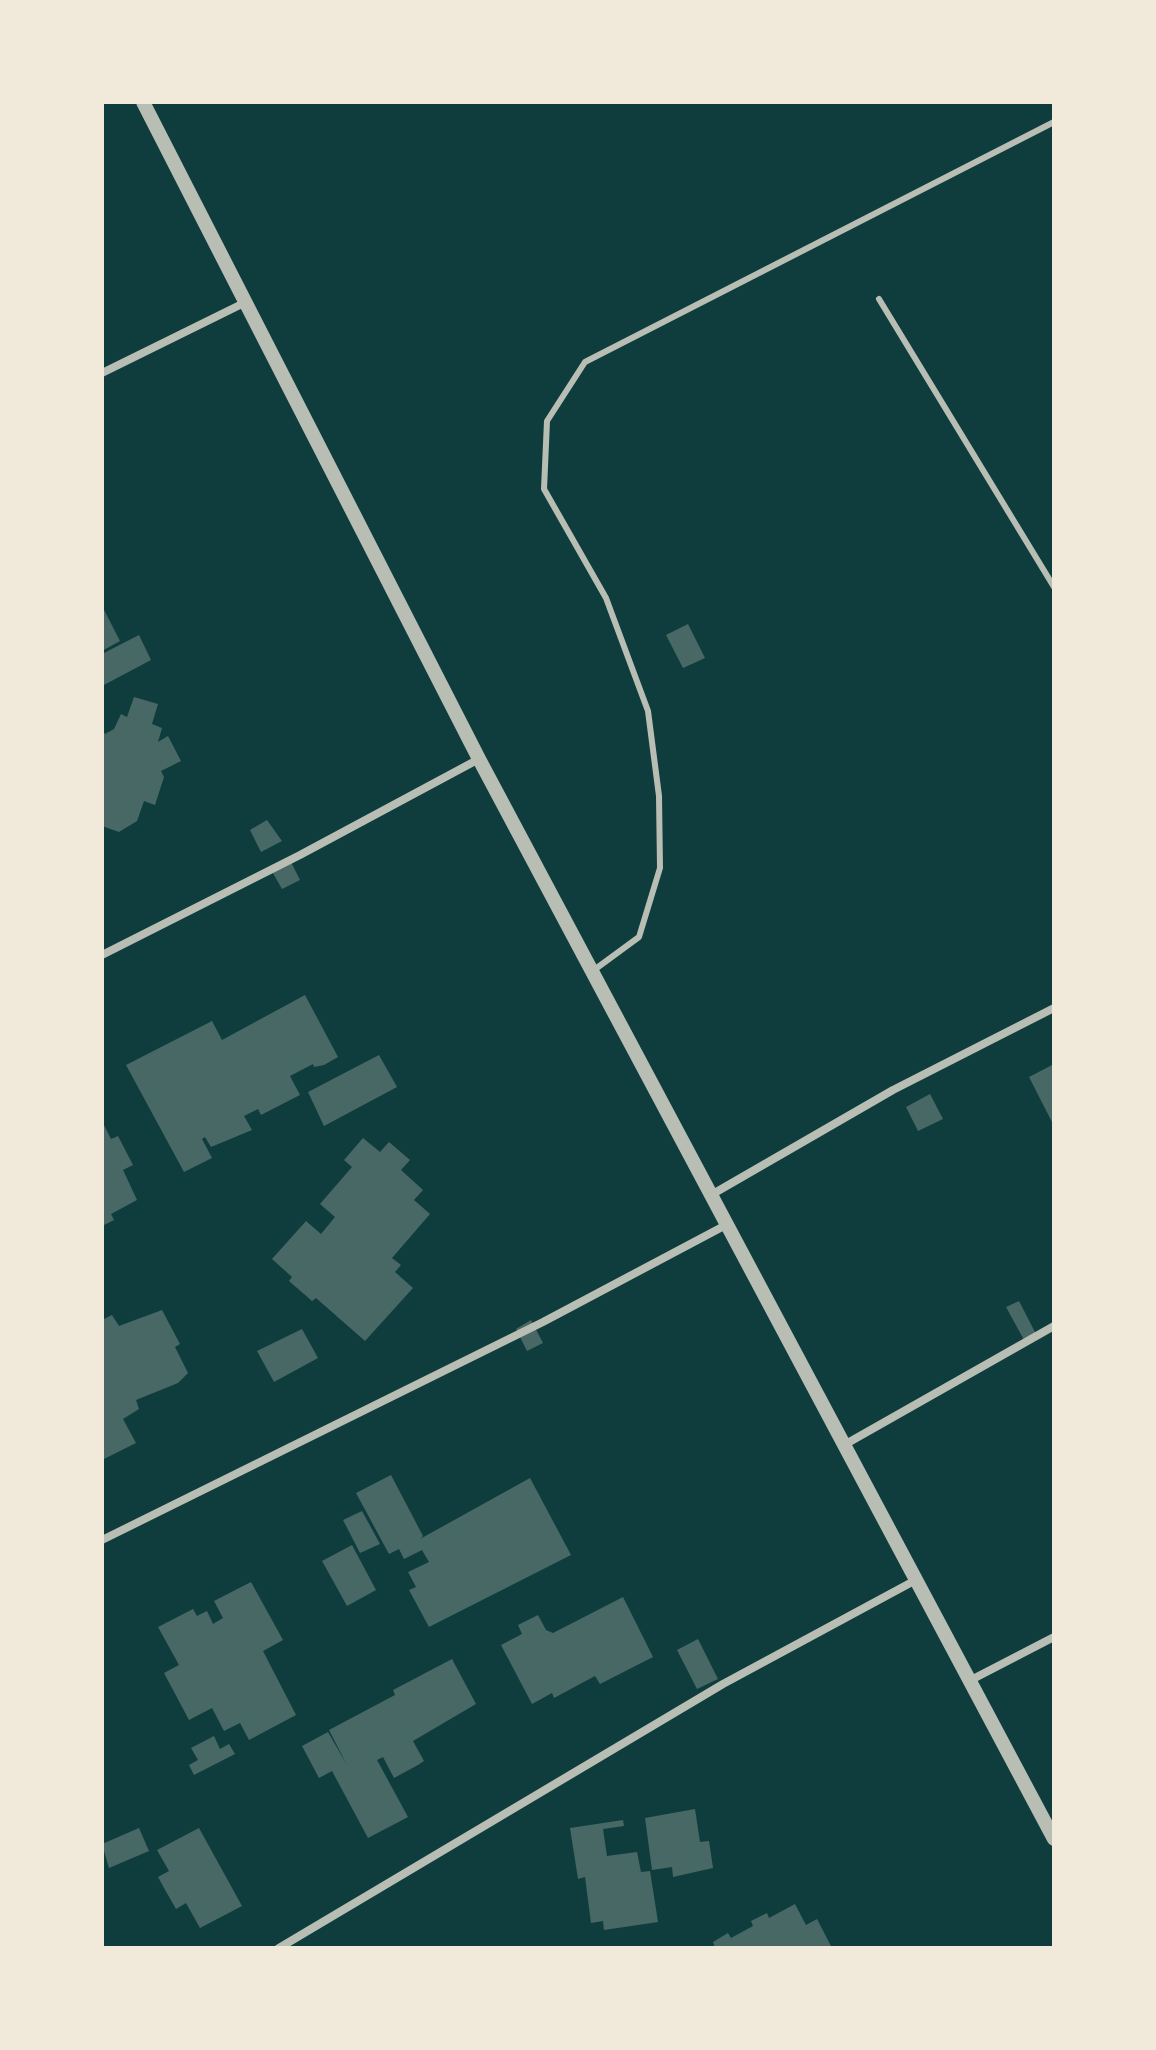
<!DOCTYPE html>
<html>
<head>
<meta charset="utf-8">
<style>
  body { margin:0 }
  #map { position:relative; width:1156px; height:2050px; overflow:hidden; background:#0f3d3e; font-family:Roboto,sans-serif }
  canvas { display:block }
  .frame { position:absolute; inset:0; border:104px solid #f1e9da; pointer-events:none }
</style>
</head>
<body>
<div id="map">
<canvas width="1156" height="2050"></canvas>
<div class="frame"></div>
</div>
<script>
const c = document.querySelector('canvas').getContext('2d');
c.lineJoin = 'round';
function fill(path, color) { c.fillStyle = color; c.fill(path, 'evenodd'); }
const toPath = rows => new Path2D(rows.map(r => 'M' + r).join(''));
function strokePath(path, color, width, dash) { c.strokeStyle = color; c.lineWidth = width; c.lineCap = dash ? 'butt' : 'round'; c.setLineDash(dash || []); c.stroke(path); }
fill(toPath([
  [102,606,120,641,102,651],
  [688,624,705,658,683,668,666,635],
  [139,635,151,660,102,686,102,654],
  [134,697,158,704,152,724,162,728,158,742,168,736,181,761,161,771,164,777,155,805,144,801,137,821,119,832,102,826,102,729,105,734,114,729,121,714,127,717],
  [267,820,282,841,261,852,250,830],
  [289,858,300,880,282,889,270,868],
  [305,995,338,1057,324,1065,314,1067,313,1064,290,1076,300,1095,261,1115,258,1109,244,1116,252,1130,211,1147,205,1137,202,1139,212,1158,184,1172,126,1065,212,1021,222,1040],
  [379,1055,397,1087,324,1126,308,1092],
  [1054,1064,1054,1126,1029,1077],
  [930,1094,943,1119,918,1131,906,1107],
  [102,1121,111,1139,118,1136,133,1165,123,1170,137,1200,111,1214,114,1220,102,1226],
  [363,1138,380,1152,389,1142,410,1160,401,1170,423,1190,414,1200,430,1214,392,1258,401,1265,395,1272,413,1288,365,1341,316,1298,312,1301,289,1281,292,1277,272,1259,306,1221,321,1234,335,1217,320,1204,352,1167,344,1160],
  [1019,1301,1036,1334,1024,1340,1006,1307],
  [162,1310,180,1344,175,1347,188,1373,178,1383,136,1400,139,1409,123,1419,136,1443,102,1460,102,1320,112,1315,119,1326],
  [531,1320,543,1343,527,1351,516,1329],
  [302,1329,318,1358,274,1382,257,1351],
  [391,1475,423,1536,420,1539,530,1478,571,1555,429,1627,409,1590,416,1587,408,1572,429,1562,422,1550,404,1559,399,1549,389,1554,356,1493],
  [362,1511,380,1544,360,1553,343,1520],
  [352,1545,376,1590,347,1606,322,1561],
  [251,1582,283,1640,263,1651,296,1715,249,1740,240,1723,224,1731,212,1708,189,1720,164,1673,179,1665,158,1627,193,1609,197,1616,207,1611,213,1624,223,1618,214,1601],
  [623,1597,653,1657,600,1684,595,1676,554,1698,552,1693,532,1704,501,1645,522,1634,518,1625,538,1615,546,1630,553,1633],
  [698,1639,718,1679,697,1689,677,1650],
  [452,1659,476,1704,413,1741,424,1761,418,1765,394,1778,383,1757,377,1760,408,1817,368,1838,332,1771,319,1778,302,1746,328,1732,347,1765,329,1730,395,1695,393,1690],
  [214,1736,220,1749,229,1744,235,1754,194,1775,189,1765,198,1760,191,1748],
  [695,1809,700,1842,709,1841,713,1868,673,1877,672,1867,652,1870,645,1818],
  [623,1820,624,1826,603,1829,607,1856,637,1852,641,1872,650,1871,658,1922,604,1930,603,1921,591,1923,585,1877,578,1879,570,1828],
  [139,1828,149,1851,109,1868,102,1844],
  [199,1828,242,1906,200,1928,186,1903,176,1909,164,1888,158,1877,169,1871,157,1850],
  [795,1904,806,1925,817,1919,832,1948,715,1948,713,1942,728,1933,731,1938,753,1926,751,1921,767,1913,769,1918]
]), '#486865');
strokePath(toPath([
  [879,299,1054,587],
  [594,970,639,937,660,868,659,796,648,711,606,598,544,489,547,421,585,362,1054,122]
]), '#b8beb3', 6);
strokePath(toPath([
  [102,373,246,302],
  [102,955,300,855,479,759],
  [711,1195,893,1090,1054,1008],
  [844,1445,1054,1326],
  [102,1540,543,1322,726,1225],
  [969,1681,1054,1637],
  [279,1948,723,1684,914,1581]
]), '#b8beb3', 8);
strokePath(toPath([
  [143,102,479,759,1054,1839]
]), '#b8beb3', 14);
</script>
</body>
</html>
